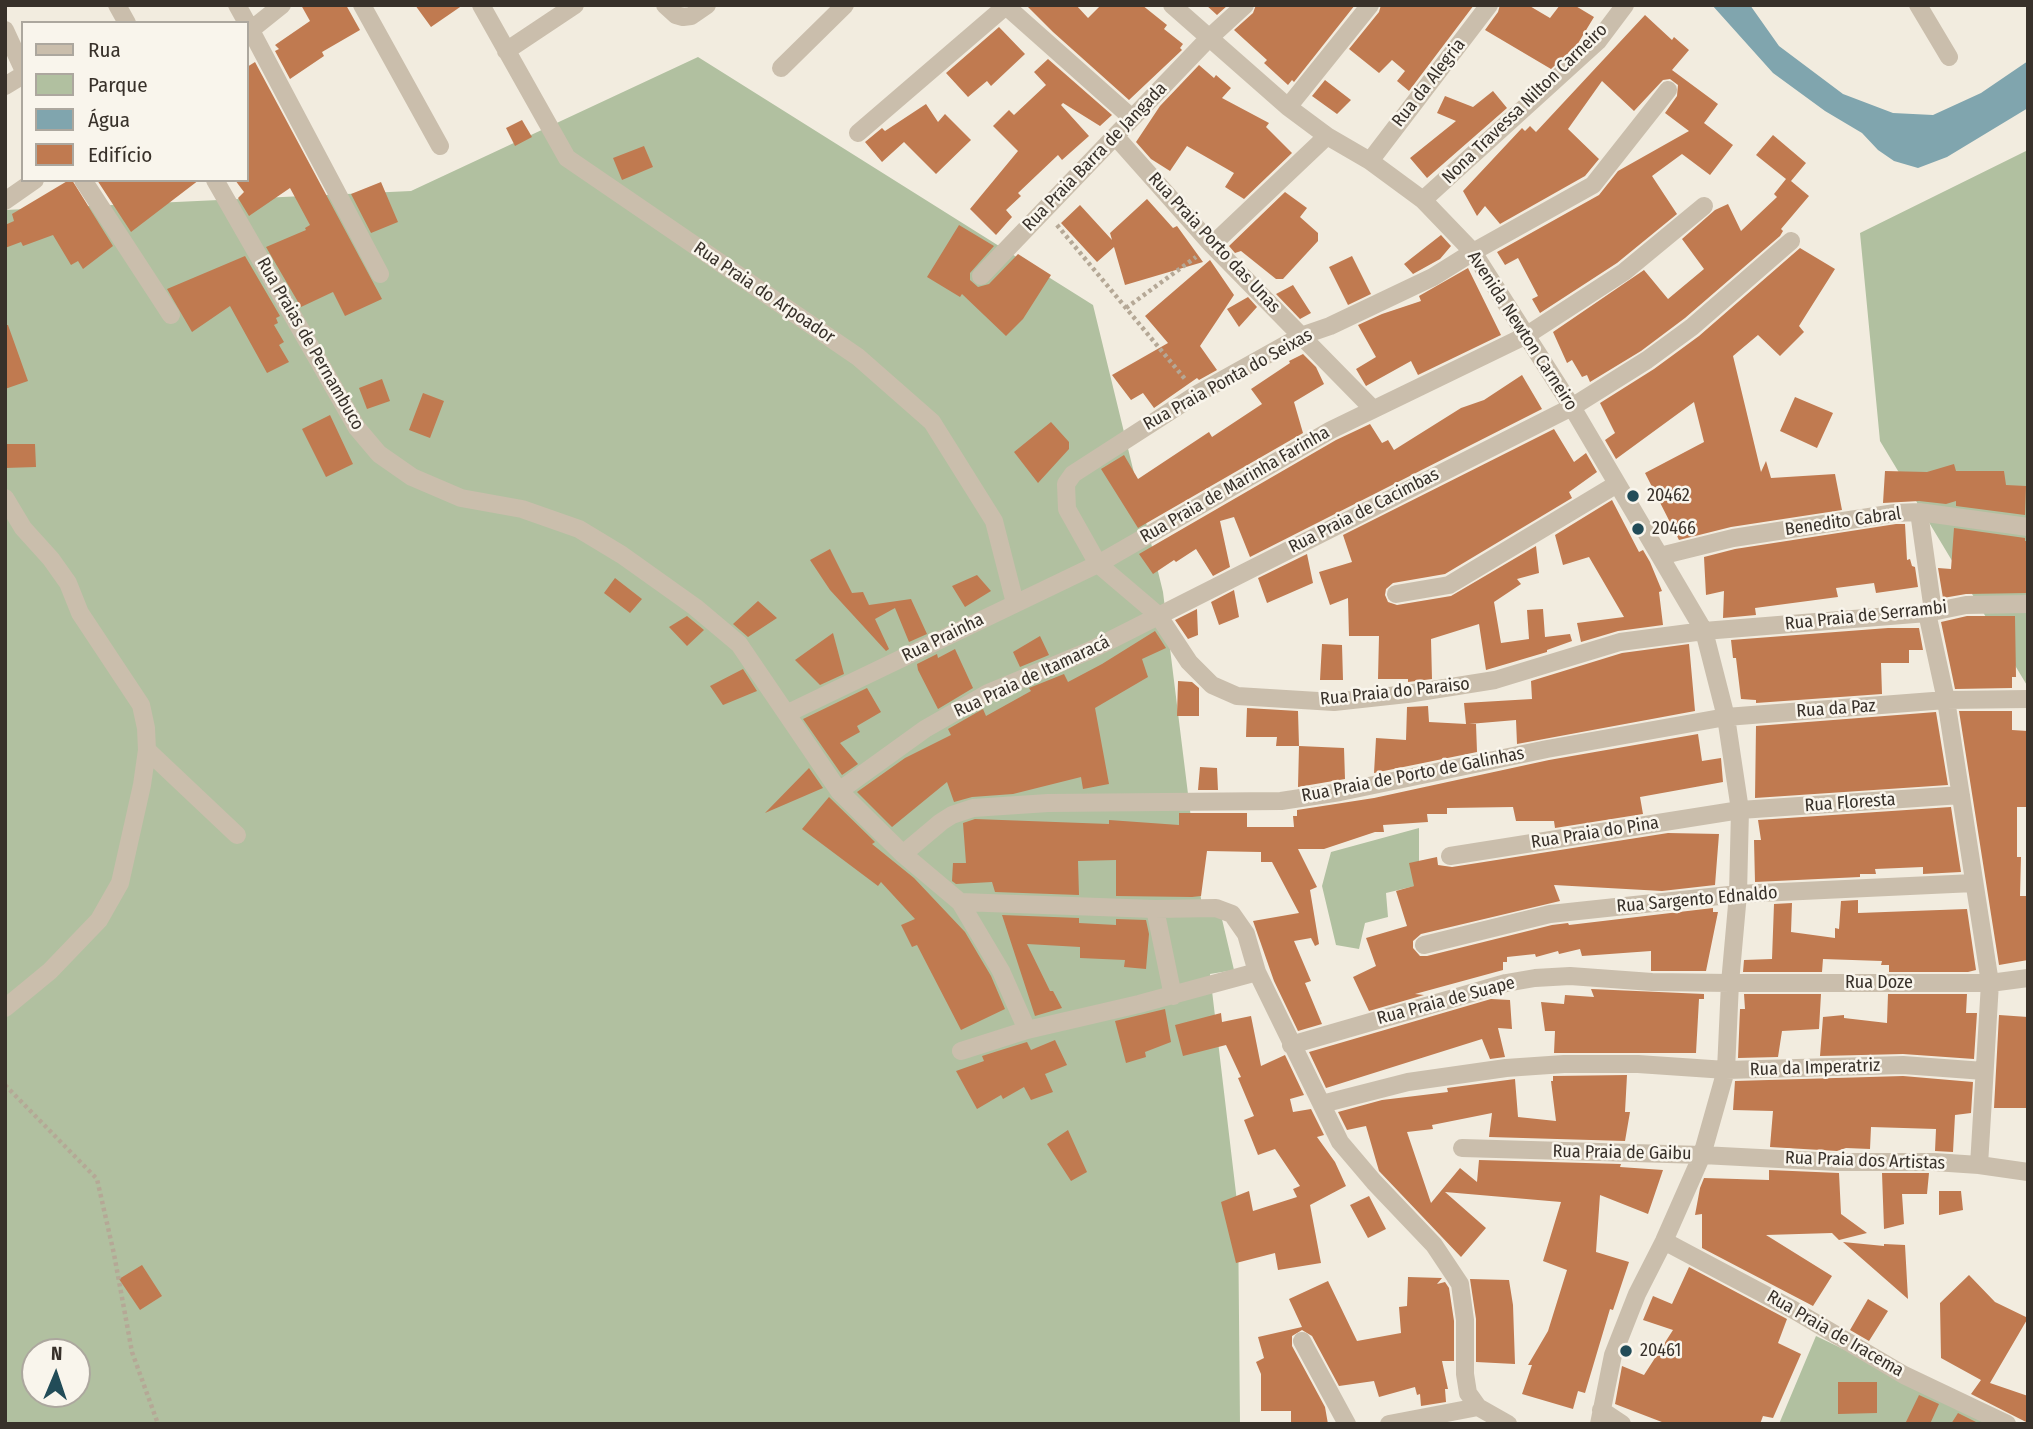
<!DOCTYPE html>
<html>
<head>
<meta charset="utf-8">
<style>
  body { margin:0 }
  #map { position:relative; width:2033px; height:1429px; overflow:hidden; background:#f2ecdf; font-family:"Fira Sans Condensed",sans-serif }
  canvas { display:block }
  .frame { position:absolute; inset:0; border:7px solid #38312a; pointer-events:none }
  .legend { position:absolute; left:21px; top:21px; width:228px; height:161px; box-sizing:border-box; background:#f9f5ec; border:2px solid #aca79e; margin:0; padding:9px 12px; list-style:none; font-size:21px; color:#38312a }
  .legend li { display:flex; align-items:center; gap:14px; height:35px }
  .legend b { width:35px; border:2px solid #aca79e }
  .north { position:absolute; left:21px; top:1338px; width:70px; height:70px; box-sizing:border-box; background:#f9f5ec; border:2px solid #aca79e; border-radius:50%; rotate:2deg; font-size:19px; font-weight:700; line-height:28px; text-align:center; color:#38312a }
  .north::after { content:''; display:block; margin:auto; width:24px; height:32px; background:#224c58; clip-path:polygon(50% 0,100% 100%,50% 72%,0 100%) }
</style>
</head>
<body>
<div id="map">
<canvas width="2033" height="1429"></canvas>
<div class="frame"></div>
<ul class="legend">
<li><b style="height:9px;background:#cabeac"></b>Rua</li>
<li><b style="height:19px;background:#b1c0a0"></b>Parque</li>
<li><b style="height:19px;background:#80a5ae"></b>Água</li>
<li><b style="height:19px;background:#c07a50"></b>Edifício</li>
</ul>
<div class="north">N</div>
</div>
<script>
const c = document.querySelector('canvas').getContext('2d');
c.lineJoin = 'round';
function fill(path, color) { c.fillStyle = color; c.fill(path, 'evenodd'); }
const toPath = rows => new Path2D(rows.map(r => 'M' + r).join(''));
function strokePath(path, color, width, dash) { c.strokeStyle = color; c.lineWidth = width; c.lineCap = dash ? 'butt' : 'round'; c.setLineDash(dash || []); c.stroke(path); }
function drawText(font, color, halo, rows, align = 'center') {
  c.font = font + ' "Fira Sans Condensed",sans-serif'; c.lineWidth = 5; c.setLineDash([]); c.textBaseline = 'middle'; c.strokeStyle = halo; c.fillStyle = color; for (const [text, x, y, turn = 0] of rows) {
    c.save(); c.translate(x, y); c.rotate((+turn || 0) * Math.PI / 180); c.textAlign = isNaN(turn) ? turn : align; if (halo) c.strokeText(text, 0, 0); c.fillText(text, 0, 0); c.restore();
  }
}
fill(toPath([
  [698,57,1093,305,1163,592,1203,915,1221,915,1234,970,1210,974,1238,1210,1240,1424,5,1424,5,210,411,191],
  [35,1352,77,1352,77,1394,35,1394],
  [2028,150,2028,687,1880,441,1860,233],
  [1419,828,1419,885,1386,893,1388,917,1365,923,1359,949,1336,945,1322,886,1331,852],
  [1816,1336,2000,1424,1779,1424]
]), '#b1c0a0');
fill(toPath([
  [1712,5,1750,5,1779,46,1843,94,1893,113,1933,115,1981,93,2028,61,2028,108,1947,157,1918,168,1894,161,1878,150,1862,133,1825,111,1773,73]
]), '#80a5ae');
fill(toPath([
  [301,5,346,5,360,30,322,52,324,56,290,79,275,51,279,49,275,45,310,21],
  [415,5,463,5,431,27],
  [1026,5,1076,5,1088,18,1101,5,1142,5,1167,25,1164,29,1183,44,1180,48,1182,50,1129,100,1053,32],
  [1206,5,1228,5,1217,15],
  [1256,5,1355,5,1294,82,1292,80,1288,85,1264,63,1267,60,1234,30,1253,13],
  [1381,5,1474,5,1409,91,1397,81,1405,71,1392,60,1379,73,1349,49,1379,12],
  [1500,5,1528,5,1550,18,1560,5,1574,5,1594,17,1577,45,1551,69,1485,30,1498,12],
  [1645,15,1672,40,1674,37,1689,50,1672,70,1718,104,1704,123,1733,145,1710,175,1682,154,1652,176,1677,214,1617,263,1540,313,1532,299,1538,296,1518,258,1505,265,1497,252,1599,195,1618,171,1689,131,1665,113,1677,96,1678,85,1670,79,1663,80,1634,111,1602,81,1568,129,1599,159,1585,176,1500,224,1485,206,1477,216,1463,191,1522,128,1525,131,1530,126,1536,132],
  [999,27,1025,54,991,86,987,81,968,97,946,73],
  [1048,59,1112,115,1100,126,1063,103,1061,105,1089,136,1062,160,1058,155,1018,193,1021,196,1006,210,1012,217,996,235,970,209,1018,151,993,126,1009,110,1014,115,1046,85,1034,72],
  [255,62,382,299,345,316,333,292,301,307,266,247,306,230,305,228,310,225,290,188,249,216,238,198,244,192,235,180,247,180,247,67],
  [1199,65,1214,78,1216,75,1231,88,1222,98,1269,123,1266,127,1292,153,1244,199,1225,187,1234,173,1187,146,1170,171,1151,159,1136,142,1160,106],
  [1325,80,1351,100,1337,114,1312,96],
  [1493,91,1507,108,1427,178,1410,158,1456,121,1437,113,1445,96,1473,107],
  [926,104,938,122,945,114,971,140,936,174,904,142,882,162,865,142,882,128,885,131],
  [522,120,532,137,515,146,506,128],
  [1773,135,1806,163,1791,181,1809,196,1781,229,1783,231,1780,236,1685,318,1641,351,1590,382,1587,375,1582,377,1572,360,1567,363,1553,332,1644,270,1668,299,1704,269,1682,239,1715,210,1728,204,1741,231,1777,197,1774,194,1786,179,1756,155],
  [644,146,653,167,622,180,613,158],
  [69,180,72,180,113,246,83,269,78,261,71,265,53,235,23,246,21,242,5,248,5,225,14,221,12,214],
  [97,180,199,180,131,232],
  [381,182,398,222,371,233,351,194],
  [1285,192,1307,208,1300,217,1318,233,1318,241,1283,279,1276,279,1241,251,1235,253,1229,246],
  [1147,199,1173,228,1177,226,1203,262,1125,285,1114,247,1097,262,1061,223,1080,205,1112,240,1110,233],
  [959,225,994,246,970,273,970,280,978,287,989,284,1018,254,1051,275,1023,319,1006,336,962,294,960,297,927,277],
  [1441,235,1451,246,1440,259,1413,274,1404,264],
  [1800,248,1835,269,1799,326,1804,332,1780,356,1758,335,1733,356,1761,472,1766,461,1771,478,1835,474,1842,510,1731,527,1679,540,1645,473,1704,442,1694,402,1616,459,1605,440,1615,433,1600,403,1654,369,1699,336],
  [245,256,280,316,276,318,278,323,274,325,284,342,279,345,289,362,267,373,230,306,192,332,167,289],
  [1352,256,1371,294,1348,305,1329,267],
  [1210,260,1234,295,1200,346,1217,370,1199,380,1197,378,1154,408,1143,393,1131,400,1112,375,1168,343,1145,316],
  [1468,268,1501,335,1418,375,1411,361,1366,386,1356,369,1376,357,1358,325,1382,314,1421,301,1419,296],
  [1293,285,1311,313,1300,319,1276,294],
  [1248,297,1257,307,1239,327,1227,309],
  [5,325,8,325,28,381,5,389],
  [1303,354,1316,367,1324,384,1294,402,1303,433,1138,528,1101,469,1124,455,1138,479,1209,432,1212,437,1262,404,1251,389,1290,363,1289,361],
  [1522,375,1542,409,1250,557,1234,517,1220,521,1230,567,1213,576,1196,549,1176,562,1174,560,1153,574,1139,554,1336,440,1370,424,1382,443,1388,440,1394,450,1461,408,1484,400],
  [382,379,390,401,367,409,359,388],
  [423,393,444,401,430,438,409,430],
  [1795,397,1833,413,1817,448,1780,431],
  [330,415,353,464,326,477,302,429],
  [1051,422,1069,442,1069,449,1038,483,1014,452],
  [1554,429,1574,462,1586,453,1597,472,1569,492,1572,498,1445,574,1393,583,1386,589,1385,595,1388,602,1397,605,1451,596,1536,546,1539,573,1517,579,1521,584,1494,602,1501,643,1529,639,1527,610,1543,609,1545,637,1570,634,1572,641,1547,650,1547,652,1486,670,1479,624,1431,639,1432,679,1408,682,1408,679,1378,679,1379,636,1349,636,1348,598,1330,605,1319,572,1352,562,1343,535],
  [5,444,35,444,36,467,5,468],
  [1954,464,1956,471,2004,471,2006,485,2026,486,2025,515,1956,506,1956,501,1946,504,1919,501,1883,503,1885,471,1927,472],
  [1612,500,1639,552,1643,550,1650,562,1662,591,1659,592,1663,625,1618,631,1581,642,1577,623,1624,617,1589,557,1563,565,1555,535],
  [1896,524,1905,524,1907,560,1910,559,1912,566,1915,567,1918,587,1876,593,1874,583,1836,588,1838,597,1755,608,1756,615,1723,618,1724,591,1706,595,1704,557,1735,549],
  [1954,528,2025,538,2025,541,2028,541,2028,593,1966,594,1943,598,1938,568,1951,569],
  [830,549,852,593,863,592,869,605,911,599,927,634,909,642,895,608,875,619,889,649,886,651,830,590,810,560],
  [1307,554,1313,583,1267,603,1258,578],
  [977,575,991,591,965,607,952,586],
  [615,578,642,599,630,613,604,593],
  [1234,590,1239,617,1219,625,1211,602],
  [758,601,777,618,748,637,733,624],
  [1197,609,1198,635,1188,639,1175,620],
  [687,616,704,630,687,646,669,627],
  [1967,616,2015,616,2016,677,2012,677,2012,688,1955,689,1941,622],
  [1888,628,1919,628,1923,650,1909,650,1909,663,1881,663,1882,694,1756,703,1756,700,1741,699,1736,658,1733,658,1731,640],
  [1155,631,1166,648,1142,659,1148,677,1095,708,1109,784,1083,789,1081,777,1013,794,972,797,954,802,947,782,892,827,857,792,905,758,951,735,948,729,983,709,986,716,1031,691,1029,688,1064,674,1068,682,1102,664],
  [833,633,844,674,820,685,795,660],
  [1040,636,1049,655,1020,667,1013,652],
  [1322,644,1342,645,1343,680,1320,680],
  [1689,644,1695,711,1517,744,1516,720,1469,724,1476,724,1477,752,1374,773,1376,738,1406,740,1407,707,1428,706,1429,722,1466,724,1464,703,1532,699,1531,681,1622,653],
  [955,649,973,688,938,709,918,670,917,664,937,654,938,658],
  [743,669,757,691,723,705,710,686],
  [1178,681,1192,682,1199,688,1199,716,1177,716],
  [867,688,881,712,857,726,860,732,840,743,858,764,842,775,803,719],
  [1247,708,1298,711,1299,746,1276,746,1277,737,1246,737],
  [1959,711,2012,711,2012,730,2028,731,2028,807,2017,807,2017,857,2021,857,2020,896,2028,896,2028,960,1999,965],
  [1936,712,1948,785,1755,798,1756,726],
  [1698,734,1702,761,1721,758,1723,782,1640,797,1643,814,1555,828,1554,821,1516,821,1513,807,1447,808,1447,814,1427,814,1428,822,1383,825,1384,832,1375,832,1324,849,1298,849,1317,887,1310,890,1319,944,1315,946,1311,938,1294,941,1311,981,1305,983,1322,1024,1298,1031,1274,981,1253,921,1299,913,1272,862,1261,862,1261,852,1207,851,1201,896,1192,897,1116,896,1116,860,1078,861,1079,895,995,892,992,882,956,884,952,881,953,863,966,863,963,823,975,819,1109,824,1109,820,1179,825,1179,813,1247,813,1247,827,1294,827,1293,816,1297,816,1297,810,1374,798,1549,760],
  [1299,746,1344,748,1345,779,1298,787],
  [1200,767,1217,768,1218,790,1198,790],
  [809,768,823,788,765,813],
  [829,797,875,842,872,844,914,878,965,932,991,976,1005,1009,961,1030,917,945,912,947,901,925,915,919,881,882,878,886,802,829],
  [1951,807,1961,872,1923,874,1923,867,1875,869,1876,874,1860,874,1860,877,1755,882,1754,840,1761,840,1758,820],
  [1668,833,1719,834,1715,885,1662,891,1554,885,1560,901,1421,934,1413,941,1413,948,1420,956,1427,956,1552,925,1568,923,1569,925,1713,908,1713,912,1718,912,1706,971,1651,971,1651,951,1582,956,1580,949,1559,954,1558,951,1536,957,1535,954,1507,957,1507,962,1503,962,1503,970,1415,994,1424,995,1369,1011,1353,977,1376,966,1366,938,1407,926,1396,891,1414,886,1409,863,1437,857,1438,865,1452,867],
  [1858,900,1858,913,1967,909,1976,970,1968,972,1889,972,1889,965,1881,965,1882,961,1823,959,1822,972,1743,972,1744,960,1772,959,1774,904,1792,903,1791,932,1835,938,1835,928,1839,929,1841,901],
  [1002,915,1079,918,1079,923,1116,925,1116,919,1146,920,1149,934,1146,969,1124,967,1125,960,1080,958,1080,947,1027,944,1050,991,1053,991,1062,1008,1035,1016],
  [1591,989,1704,994,1704,999,1699,999,1696,1053,1554,1053,1555,1031,1545,1031,1541,1002,1564,1004,1565,995,1594,997],
  [1744,994,1821,994,1819,1029,1782,1031,1778,1057,1738,1058,1740,1009,1745,1009],
  [1888,994,1967,994,1966,1013,1977,1013,1974,1059,1903,1054,1820,1056,1823,1017,1844,1015,1844,1018,1887,1023],
  [1491,999,1510,1000,1512,1029,1498,1028,1505,1057,1490,1059,1482,1039,1326,1088,1309,1052],
  [1165,1009,1171,1042,1145,1052,1146,1057,1126,1063,1115,1021],
  [1221,1013,1222,1022,1251,1016,1261,1066,1285,1055,1304,1095,1290,1099,1293,1112,1311,1109,1324,1135,1317,1137,1335,1162,1346,1186,1310,1205,1321,1263,1278,1270,1275,1253,1236,1263,1221,1202,1249,1191,1253,1211,1297,1197,1293,1189,1300,1186,1275,1149,1258,1155,1244,1120,1254,1116,1238,1078,1241,1077,1226,1045,1183,1056,1175,1025],
  [1999,1015,2028,1017,2028,1108,1994,1108],
  [1055,1040,1067,1065,1045,1074,1053,1092,1031,1100,1024,1087,1003,1099,1001,1095,977,1109,956,1071,984,1061,982,1056,1001,1050,1027,1042,1031,1050],
  [1627,1075,1625,1112,1630,1112,1625,1141,1489,1137,1492,1113,1432,1125,1433,1129,1407,1132,1431,1203,1460,1168,1477,1182,1479,1160,1621,1164,1620,1167,1663,1170,1648,1214,1600,1195,1596,1252,1629,1262,1613,1310,1610,1309,1585,1393,1578,1391,1573,1409,1522,1394,1532,1365,1528,1365,1548,1331,1567,1270,1543,1261,1561,1202,1445,1192,1486,1228,1461,1257,1379,1171,1366,1126,1347,1130,1338,1112,1382,1100,1448,1092,1447,1088,1515,1079,1518,1117,1556,1121,1551,1081,1553,1081,1553,1076],
  [1903,1076,1973,1082,1971,1113,1955,1115,1953,1152,1935,1151,1936,1129,1871,1127,1870,1149,1846,1148,1837,1151,1770,1147,1773,1111,1733,1110,1735,1081],
  [1068,1130,1087,1172,1071,1181,1047,1144],
  [1769,1170,1839,1173,1841,1214,1867,1233,1839,1240,1832,1233,1766,1235,1832,1276,1813,1306,1702,1248,1702,1214,1695,1215,1700,1188,1704,1178,1769,1180],
  [1882,1173,1929,1173,1927,1194,1902,1194,1904,1224,1884,1229],
  [1939,1191,1961,1191,1963,1210,1939,1215],
  [1369,1196,1386,1229,1368,1238,1350,1205],
  [1843,1242,1884,1246,1884,1244,1905,1245,1908,1299],
  [142,1265,162,1296,140,1310,119,1279],
  [1689,1267,1787,1319,1778,1343,1801,1354,1773,1418,1763,1416,1760,1424,1667,1424,1615,1404,1622,1366,1644,1375,1673,1330,1643,1320,1653,1296,1672,1304],
  [1969,1275,1995,1302,2028,1318,1990,1383,2028,1396,2028,1423,1971,1394,1981,1380,1941,1358,1940,1303],
  [1408,1277,1442,1278,1437,1284,1445,1282,1449,1288,1454,1321,1454,1361,1442,1361,1448,1389,1445,1389,1446,1402,1421,1406,1420,1394,1417,1395,1415,1387,1379,1397,1374,1381,1339,1386,1312,1336,1302,1330,1292,1336,1292,1346,1325,1407,1328,1424,1291,1424,1291,1411,1261,1411,1261,1374,1256,1362,1264,1358,1258,1337,1302,1327,1289,1299,1328,1281,1357,1341,1401,1333,1399,1307,1407,1306],
  [1470,1279,1509,1280,1513,1305,1515,1364,1476,1362,1476,1319],
  [1868,1299,1888,1311,1869,1341,1850,1330],
  [1838,1382,1877,1382,1877,1413,1838,1414],
  [1919,1395,1939,1404,1930,1424,1905,1424],
  [1958,1413,1978,1423,1951,1424]
]), '#c07a50');
strokePath(toPath([
  [1057,225,1185,379],
  [1126,308,1196,257],
  [5,1085,97,1179,114,1254,132,1352,158,1424]
]), '#b5a896', 4.5, [3.5, 3.5]);
strokePath(toPath([
  [117,5,127,23],
  [237,5,247,23],
  [362,5,440,146],
  [481,5,567,158,858,357,932,422,994,521,1015,603],
  [665,5,676,15,683,17,691,16,707,5],
  [1172,5,1288,107,1327,136,1370,161,1423,200,1473,252,1572,407,1704,631,1726,717,1740,810,1738,894,1730,983,1726,1070,1702,1155,1664,1241,1637,1294,1613,1355,1599,1424],
  [1918,5,1949,57],
  [1006,6,1132,118],
  [247,23,380,274],
  [5,30,23,69],
  [247,33,282,5],
  [506,51,575,5],
  [781,68,845,5],
  [5,86,23,75],
  [1668,90,1593,185,1473,252,1433,277,1330,326,1301,336,1197,394,1073,474,1066,484,1067,509,1098,564,1158,615,1189,662,1212,685,1237,696,1334,702,1407,694,1495,680,1620,642,1704,631,1927,613,1966,605,2028,604],
  [1288,107,1370,5],
  [858,133,1007,5],
  [1116,137,1212,245,1372,408],
  [1370,161,1489,5],
  [83,180,171,315],
  [215,180,357,428,379,454,412,477,461,498,522,509,579,529,622,555,695,607,739,644,839,791,903,854,960,902,1001,971,1027,1030],
  [1423,200,1598,41,1625,5],
  [5,201,35,180],
  [1212,245,1327,136],
  [981,276,1209,38,1245,5],
  [5,498,23,528,51,559,68,583,80,613,141,705,146,728,147,750,142,785,120,883,99,920,50,971,5,1008],
  [1919,512,1933,611],
  [1660,556,1733,538,1895,513,1919,512,2028,527],
  [1396,594,1449,585,1617,484],
  [1927,613,1946,700,1990,983,1979,1165],
  [788,713,1098,564,1331,430,1527,335,1624,272,1704,206],
  [147,750,237,835],
  [839,791,925,729,988,693,1091,650,1572,407,1647,360,1692,327,1791,241],
  [903,854,941,822,952,815,973,808,1048,803,1281,801,1340,792,1547,749,1726,717,1946,700,2028,699],
  [1450,856,1740,810,1961,795],
  [960,902,1155,909,1216,908,1232,914,1246,934,1257,972,1340,1142,1374,1182,1434,1245,1460,1284,1465,1320,1465,1374,1468,1393,1478,1407,1508,1424],
  [1155,909,1173,996],
  [1424,945,1550,914,1738,894,1974,883],
  [1291,1045,1506,983,1535,978,1570,976,1652,982,1730,983,1990,983,2028,978],
  [961,1051,1027,1030,1139,1004,1257,972],
  [1322,1104,1408,1082,1506,1068,1564,1064,1638,1064,1726,1070,1903,1065,1984,1071],
  [1462,1148,1702,1155,1837,1162,1934,1162,1979,1165,2028,1172],
  [1664,1241,1792,1309,1904,1375,2007,1424],
  [1302,1341,1347,1424],
  [1601,1410,1622,1424],
  [1389,1424,1478,1407]
]), '#cabeac', 18);
for (const [x, y, r, color] of [
  [1633,496,7,"#224c58"],
  [1638,529,7,"#224c58"],
  [1626,1351,7,"#224c58"]
]) { const dot = new Path2D(); dot.arc(x, y, r, 0, 2 * Math.PI); c.fillStyle = color; c.fill(dot); strokePath(dot, '#f9f5ec', 2.5); }
drawText('18px', '#38312a', '#f9f5ec', [
  ["Rua da Alegria",1429,83,-52],
  ["Nona Travessa Nilton Carneiro",1525,104,-44],
  ["Rua Praia Barra de Jangada",1095,157,-46],
  ["Rua Praia Porto das Unas",1214,243,47],
  ["Rua Praia do Arpoador",764,293,34],
  ["Avenida Newton Carneiro",1522,331,57],
  ["Rua Praias de Pernambuco",310,344,60],
  ["Rua Praia Ponta do Seixas",1228,380,-29],
  ["Rua Praia de Marinha Farinha",1235,485,-30],
  ["Rua Praia de Cacimbas",1364,511,-27],
  ["Benedito Cabral",1843,522,-8],
  ["Rua Praia de Serrambi",1866,616,-6],
  ["Rua Prainha",943,638,-26],
  ["Rua Praia de Itamaracá",1032,677,-25],
  ["Rua Praia do Paraiso",1395,692,-6],
  ["Rua da Paz",1836,709,-4],
  ["Rua Praia de Porto de Galinhas",1413,775,-11],
  ["Rua Floresta",1850,803,-4],
  ["Rua Praia do Pina",1595,833,-9],
  ["Rua Sargento Ednaldo",1697,900,-5],
  ["Rua Doze",1879,983],
  ["Rua Praia de Suape",1446,1001,-15],
  ["Rua da Imperatriz",1815,1068,-2],
  ["Rua Praia de Gaibu",1622,1153,1],
  ["Rua Praia dos Artistas",1865,1161,2],
  ["Rua Praia de Iracema",1835,1334,30]
]);
drawText('18px', '#38312a', '#f9f5ec', [
  ["20462",1647,496],
  ["20466",1652,529],
  ["20461",1640,1351]
], 'left');
</script>
</body>
</html>
